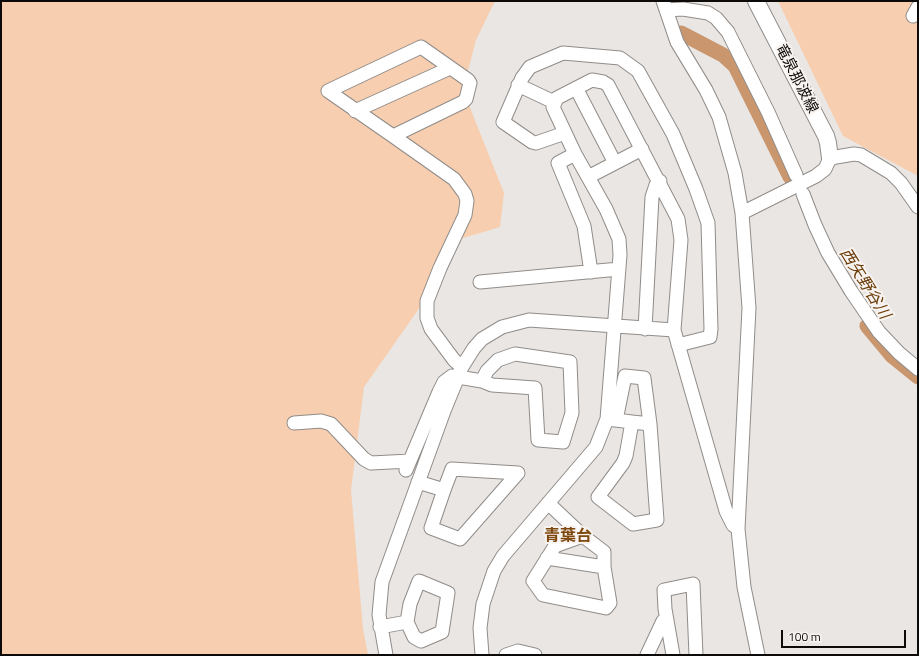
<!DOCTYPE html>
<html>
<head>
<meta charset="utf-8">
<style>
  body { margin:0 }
  #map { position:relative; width:919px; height:656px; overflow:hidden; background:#eae6e3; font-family:"Titillium Web",sans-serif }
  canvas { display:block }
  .frame { position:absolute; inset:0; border:2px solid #0c0b0a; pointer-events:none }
  .scale { position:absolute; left:781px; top:630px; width:125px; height:18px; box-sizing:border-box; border:2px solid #0c0b0a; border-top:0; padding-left:5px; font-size:12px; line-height:14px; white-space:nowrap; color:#0c0b0a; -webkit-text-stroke:3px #f7f3f0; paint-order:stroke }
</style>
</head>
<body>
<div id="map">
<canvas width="919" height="656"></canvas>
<div class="frame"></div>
<div class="scale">100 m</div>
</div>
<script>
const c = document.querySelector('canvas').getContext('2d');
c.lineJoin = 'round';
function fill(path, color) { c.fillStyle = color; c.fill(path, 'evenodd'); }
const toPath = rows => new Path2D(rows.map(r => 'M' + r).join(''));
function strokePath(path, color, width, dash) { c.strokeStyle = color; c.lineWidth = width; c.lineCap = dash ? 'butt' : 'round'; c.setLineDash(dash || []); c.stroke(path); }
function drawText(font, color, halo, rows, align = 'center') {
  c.font = font + ' "Titillium Web","Noto Sans JP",sans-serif'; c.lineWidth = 4; c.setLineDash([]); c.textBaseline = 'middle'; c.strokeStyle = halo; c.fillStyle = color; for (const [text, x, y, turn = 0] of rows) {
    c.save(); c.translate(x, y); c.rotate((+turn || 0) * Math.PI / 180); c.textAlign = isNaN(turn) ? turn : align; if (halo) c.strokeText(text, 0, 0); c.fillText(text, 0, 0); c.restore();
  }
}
fill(toPath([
  [1,1,495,1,476,40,463,90,504,193,500,227,460,239,432,290,364,387,351,490,363,629,368,655,1,655],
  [778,1,918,1,918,176,843,136]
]), '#f7ceaf');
strokePath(toPath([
  [681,33,723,55,735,66,790,177],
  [867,326,892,356,918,377]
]), '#c9966e', 15);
const minor = toPath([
  [663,1,677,42,706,90,719,117,735,173,742,213,749,308,738,529,744,587,758,655],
  [666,10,683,9,708,13,716,18,728,32,768,112,796,175],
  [913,16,918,7],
  [421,47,468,80,470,83,466,99,463,102,393,136,328,91,421,47],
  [518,85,554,102],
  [576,88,614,161],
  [355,111,450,68],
  [565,133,536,143,532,142,503,122,522,78,530,67,563,53,620,58,638,71,673,134,696,189,708,223,711,329,710,337,678,345],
  [393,136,454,179,465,194,467,201,465,215,440,268,427,301,427,318,431,329,454,360,462,367],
  [575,154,558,163,584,226,591,272],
  [588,177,642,149],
  [803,194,815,225,828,253,851,291,879,332,899,353,918,369],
  [742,213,816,176,825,169,830,158,854,154,861,155,891,173,901,183,918,207],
  [480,282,619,269],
  [645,329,652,197,656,185,660,181],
  [607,419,632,422,650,424,644,378,625,376,616,420],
  [632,422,626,456,623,463,598,497,633,524,657,520,650,424],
  [294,423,321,421,331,424,364,459,371,463,410,461],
  [406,470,439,392,444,382,452,376,482,381,492,385,535,388,538,440,563,442,572,413,570,362,515,354,498,360,487,371,482,381],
  [418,482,444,490,452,469,518,473,460,539,431,528,444,490],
  [548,503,583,536,604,552,604,567,610,603,606,608,543,595,533,581,555,546,583,536],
  [547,558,604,567],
  [380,627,407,622,410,604,419,581,448,593,442,632,421,641,414,637,407,622],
  [386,655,379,615,382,582,444,411,462,367,474,348,482,339,502,327,529,320,674,330],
  [482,655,480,628,483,604,494,571,503,556,596,447,607,419,620,255,619,239,606,209,575,154,553,107,557,98,592,80,603,82,608,85,678,219,681,240,674,330,726,511,733,525,738,529],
  [506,655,518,651,535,655],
  [647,655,663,621,667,620],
  [673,655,665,609,664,590,693,584,696,655]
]);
const major = toPath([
  [756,1,826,136,828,143,830,158]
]);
strokePath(minor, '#908c89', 15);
strokePath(major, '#908c89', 18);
strokePath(minor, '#fff', 13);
strokePath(major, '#fff', 16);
drawText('15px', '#0c0b0a', '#f7f3f0', [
  ["竜泉那波線",796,79,63]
]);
drawText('italic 16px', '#6b3b08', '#f7f3f0', [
  ["西矢野谷川",864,284,58]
]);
drawText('bold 16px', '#7e470e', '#f7f3f0', [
  ["青葉台",568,537]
]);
</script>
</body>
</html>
